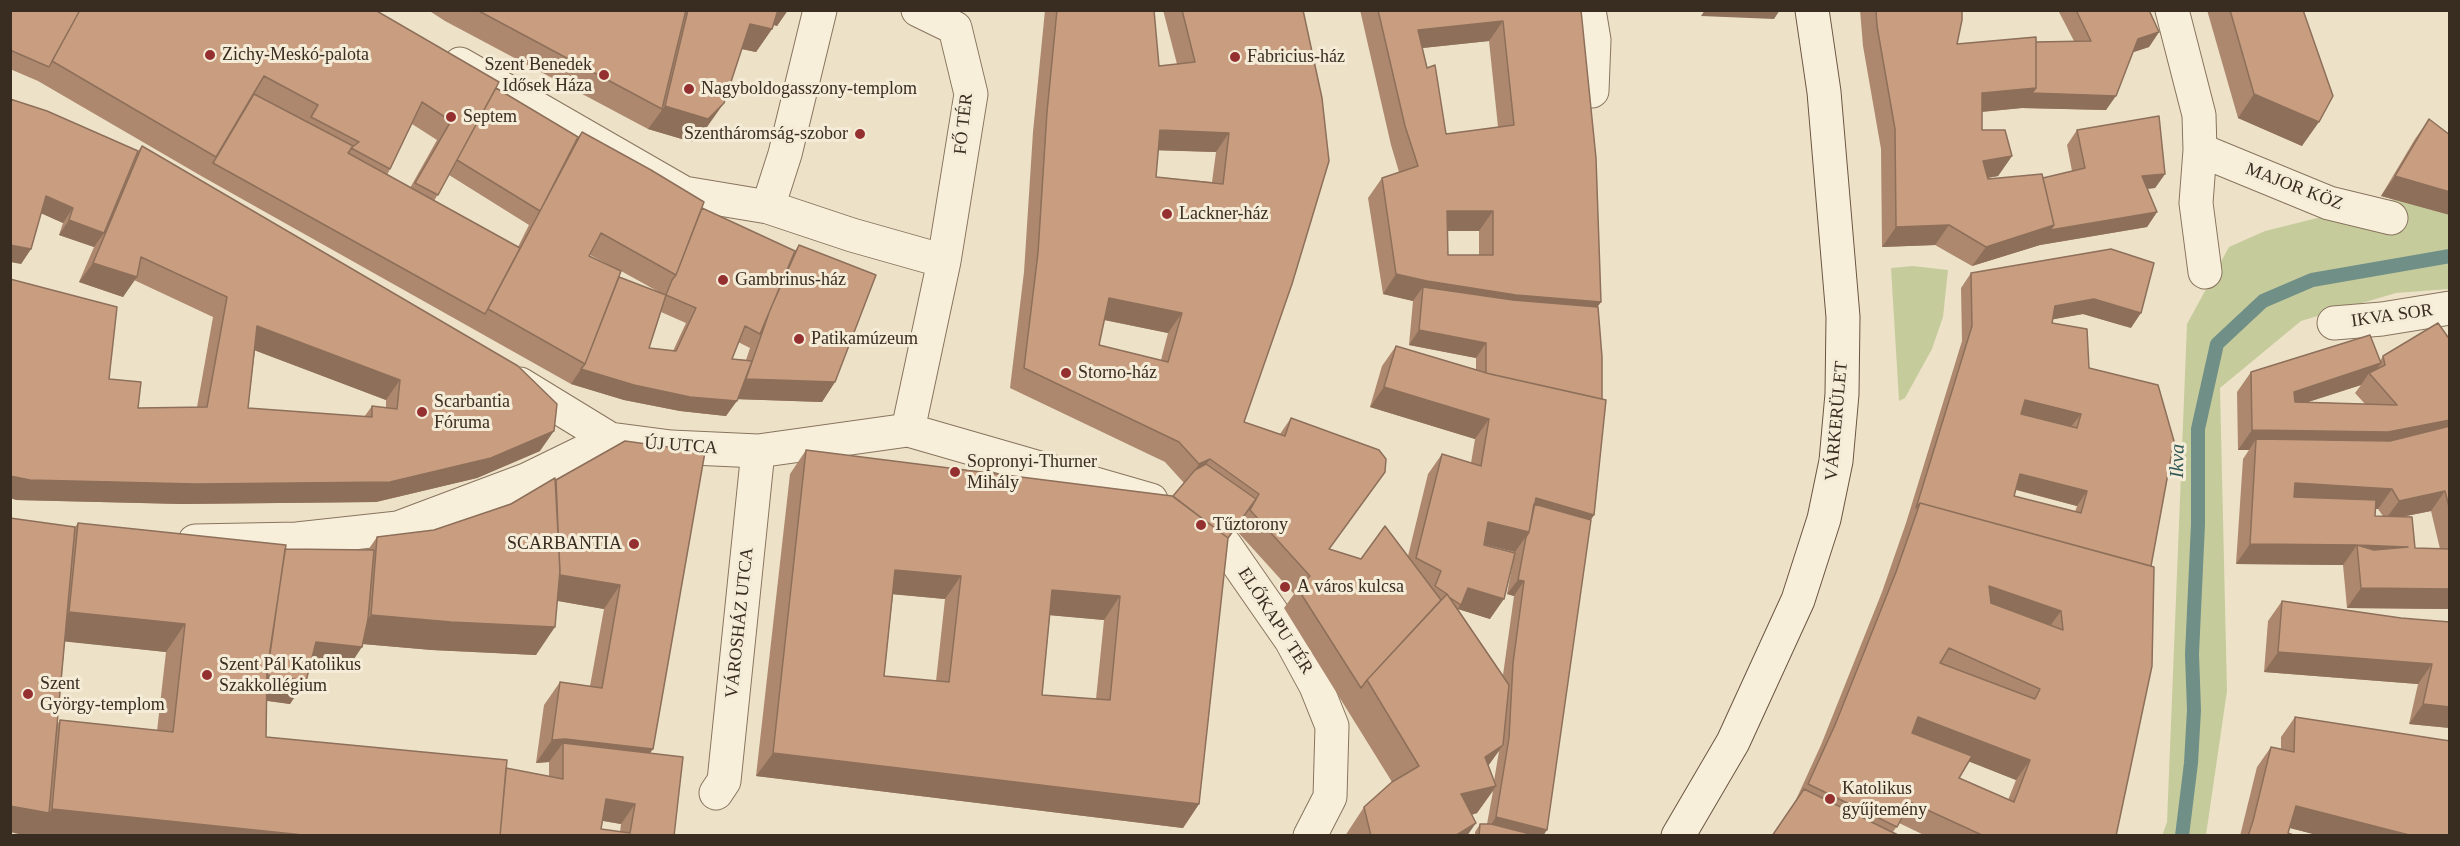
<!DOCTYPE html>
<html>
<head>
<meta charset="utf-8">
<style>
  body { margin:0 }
  #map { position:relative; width:2460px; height:846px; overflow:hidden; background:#ede2c8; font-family:"Times New Roman",serif }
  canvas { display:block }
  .frame { position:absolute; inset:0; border:12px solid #392c21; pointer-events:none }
</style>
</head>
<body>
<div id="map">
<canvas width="2460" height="846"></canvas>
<div class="frame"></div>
</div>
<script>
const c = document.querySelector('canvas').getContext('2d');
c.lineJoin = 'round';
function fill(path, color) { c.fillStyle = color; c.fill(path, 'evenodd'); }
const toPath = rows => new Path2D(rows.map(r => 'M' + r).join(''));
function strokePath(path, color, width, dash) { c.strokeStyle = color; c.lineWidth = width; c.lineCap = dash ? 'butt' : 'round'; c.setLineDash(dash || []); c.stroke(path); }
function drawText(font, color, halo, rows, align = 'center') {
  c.font = font + ' "Times New Roman",serif'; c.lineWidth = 6; c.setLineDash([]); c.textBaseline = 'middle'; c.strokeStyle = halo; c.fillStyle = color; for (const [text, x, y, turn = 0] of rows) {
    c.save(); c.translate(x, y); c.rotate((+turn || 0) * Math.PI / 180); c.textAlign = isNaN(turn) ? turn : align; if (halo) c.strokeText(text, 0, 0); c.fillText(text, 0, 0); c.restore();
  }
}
fill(toPath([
  [2422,192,2449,204,2449,289,2396,293,2301,321,2220,388,2227,691,2206,835,2162,836,2167,822,2187,324,2229,247,2265,231],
  [1913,266,1948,270,1943,317,1932,349,1905,398,1899,401,1891,268]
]), '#c6cb9c');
strokePath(toPath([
  [2182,836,2191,763,2194,710,2192,654,2198,524,2198,429,2217,344,2263,301,2312,280,2450,256]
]), '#6f8f87', 14);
const street = toPath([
  [820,10,785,154,768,207,852,235,944,261,908,430,1151,500],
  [918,10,955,28,971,94,944,261],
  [1589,10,1594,40,1592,91],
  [2172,10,2199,115,2200,150,2196,203,2205,272],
  [460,64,684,193,768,207],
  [2200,150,2329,203,2391,218],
  [2334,323,2382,319,2450,308],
  [520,384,610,439,671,447,758,451,908,430],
  [195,541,297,539,398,528,526,480,610,439],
  [1225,545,1291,640,1316,686,1332,726,1330,797,1310,836],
  [716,793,724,781,758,451]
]);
const secondary = toPath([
  [1678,836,1733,742,1798,600,1824,519,1836,461,1842,394,1843,317,1824,92,1812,10]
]);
strokePath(street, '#88745e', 35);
strokePath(secondary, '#6a5541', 35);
strokePath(street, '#f8efdb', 33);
strokePath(secondary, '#f8efdb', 33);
fill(toPath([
  [10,10,496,88,578,137,582,132,702,208,795,251,799,245,835,382,822,402,737,399,726,416,680,411,624,400,571,384,203,177,38,81,10,69],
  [412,124,437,140,410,188,387,175,390,169],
  [449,175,529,225,518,247,434,201],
  [590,255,613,267,589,256],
  [621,271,659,292,619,277],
  [661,312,686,323,673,351,649,348],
  [738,342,750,348,746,360,732,359],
  [428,10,788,10,777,26,774,25,772,29,756,52,741,49,707,127,692,142,648,129,445,21],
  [1045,10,1154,10,1159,66,1177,64,1163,10,1303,10,1244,422,1280,434,1291,418,1330,549,1361,559,1408,556,1428,474,1442,454,1471,463,1475,439,1370,407,1382,366,1396,346,1476,370,1476,358,1409,345,1413,301,1383,294,1368,198,1382,178,1399,172,1391,145,1360,10,1581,10,1598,307,1594,515,1591,520,1543,836,1475,836,1475,832,1480,824,1487,824,1493,791,1477,813,1472,815,1467,836,1345,836,1364,807,1392,782,1284,608,1294,594,1236,530,1246,514,1228,539,1199,804,1183,828,756,776,790,474,806,450,1173,496,1184,483,1165,462,1010,388,1024,272,1033,132],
  [1489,41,1498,127,1446,134,1422,48],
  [1158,150,1216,152,1212,182,1156,177],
  [1448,231,1479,231,1479,255,1448,255],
  [1104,320,1168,333,1161,360,1099,345],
  [1484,544,1515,552,1515,551,1507,594,1514,596,1503,675,1458,609,1490,619],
  [893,594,945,599,936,681,884,676],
  [1050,615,1104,620,1096,699,1042,695],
  [1499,751,1494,781,1488,766],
  [1860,10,1962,10,1957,44,2074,41,2059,12,2055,10,2149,10,2159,32,2149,47,2133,52,2106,110,2022,108,1982,112,1982,130,2012,156,1998,176,1988,178,1988,179,2043,178,2072,171,2067,145,2077,130,2165,174,2155,188,2147,189,2157,212,2147,227,2040,245,1972,266,1935,245,1882,247,1881,149,1863,46],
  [2207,10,2303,10,2302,146,2238,118],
  [10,99,138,151,142,146,540,451,477,478,376,502,182,504,16,500,109,379,138,408,197,407,213,317,134,280,123,297,79,282,94,247,59,235,63,223,41,213,31,249,21,264],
  [255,350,386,400,386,408,372,406,364,417,248,408],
  [2429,119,2450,135,2450,215,2381,196,2415,139],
  [1971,273,2131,328,2083,314,2053,319,2052,323,2089,368,2151,566,2116,836,1926,836,1899,823,1893,832,1794,804,1821,745,1882,592,1906,523,1962,341,1961,288],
  [2016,490,2077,506,2075,512,2014,496],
  [1969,761,2016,780,2008,800,1959,778],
  [2450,340,2450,609,2347,608,2343,565,2236,564,2243,459,2249,450,2238,450,2237,392,2251,372,2380,361,2383,356],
  [2361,385,2355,393,2365,404,2308,402],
  [2375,509,2378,509,2383,516,2375,516],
  [2431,511,2440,549,2415,548,2402,517],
  [625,441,650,753,674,836,10,832,75,527,78,523,285,549,368,550,377,537,434,530,511,504],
  [558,601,604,609,590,686,560,682,544,705,536,763,549,762,549,776,506,768,266,737,267,701,290,704,310,667,346,671,363,644,432,650,536,655],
  [65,641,166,652,157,731,60,720,57,725],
  [603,821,621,824,620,832,601,829],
  [2282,601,2401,618,2450,622,2450,728,2409,724,2418,684,2264,672,2268,621],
  [2295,717,2450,836,2321,836,2290,828,2288,833,2296,836,2240,836,2257,767,2271,747,2281,749,2281,737]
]), '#ad886e');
fill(toPath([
  [773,10,788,10,777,26,765,22],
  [1705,10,1780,10,1774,19,1701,16],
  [1503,21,1489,41,1404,50,1418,30],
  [750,24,772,29,756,52,733,47],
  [2159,32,2149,47,2128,54,2138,39],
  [2036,88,2116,96,2106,110,2022,108,1968,113,1982,93],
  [2254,94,2319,122,2302,146,2238,118],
  [724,103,707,127,692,142,648,129,665,106],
  [1160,130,1229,133,1216,152,1146,150],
  [2012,156,1998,176,1969,181,1983,161],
  [2165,174,2155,188,2132,190,2142,176],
  [2395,176,2450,192,2450,215,2381,196],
  [46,196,73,208,63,223,36,211],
  [1447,211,1493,211,1479,231,1434,231],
  [2157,212,2147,227,2040,245,1972,266,1986,247,2054,225],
  [69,220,104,233,94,247,59,235],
  [1949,225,1935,245,1882,247,1896,227],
  [10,245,31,249,21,264,10,262],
  [93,263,137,277,123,297,79,282],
  [1396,274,1601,302,1587,322,1423,287,1413,301,1383,294],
  [1109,298,1182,313,1168,333,1095,318],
  [2094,299,2141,313,2131,328,2083,314,2044,321,2055,306],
  [257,326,400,380,386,400,243,346],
  [1419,330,1486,343,1476,358,1409,345],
  [2381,363,2372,376,2369,373,2361,385,2280,411,2294,392],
  [581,369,737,401,726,416,680,411,624,400,571,384],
  [746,379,835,382,822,402,732,399],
  [1384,387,1489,419,1475,439,1370,407],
  [2025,400,2081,414,2070,428,2015,415],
  [2450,420,2450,437,2374,452,2256,439,2249,450,2238,450,2252,430],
  [554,431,540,451,477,478,376,502,182,504,16,500,10,498,10,476],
  [1210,459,1196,479,1185,484,1199,464],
  [2020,474,2087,491,2077,506,2010,488],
  [2295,483,2392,489,2378,509,2281,503],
  [2445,491,2431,511,2385,520,2399,501],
  [1536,498,1594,515,1580,534,1529,520],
  [1488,522,1529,532,1515,552,1474,542],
  [2250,544,2357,545,2408,547,2394,567,2357,545,2343,565,2236,564],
  [895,570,961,576,945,599,879,593],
  [557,574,620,585,604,609,541,598],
  [1518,580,1524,581,1514,596,1507,594],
  [1989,586,2061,611,2047,630,1976,606],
  [1468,588,1504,599,1490,619,1458,609],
  [2361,588,2450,589,2450,609,2347,608],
  [1052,590,1120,596,1104,620,1036,614],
  [69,612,185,624,166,652,50,640],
  [371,615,555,627,536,655,432,650,351,643],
  [316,642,362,647,346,671,299,666],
  [2278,652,2432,664,2418,684,2264,672],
  [264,674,306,681,290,704,248,698],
  [2423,704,2450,707,2450,728,2409,724],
  [1918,717,2030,760,2016,780,1904,736],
  [565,739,653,749,637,772,563,743,549,762,536,763,552,740],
  [1503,745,1483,773,1485,757],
  [773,753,1199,804,1183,828,756,776],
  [1496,786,1477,813,1442,822,1461,794],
  [606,799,635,804,621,824,592,819],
  [10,806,49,813,52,809,313,836,27,836,10,832],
  [2296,806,2413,836,2321,836,2282,826],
  [1496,817,1547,830,1543,836,1500,836,1486,832],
  [1476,823,1467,836,1455,836]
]), '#8d6f5a');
const building = toPath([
  [10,10,80,10,49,67,10,50,10,10],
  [80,10,375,10,499,82,438,195,415,183,451,121,422,102,390,169,351,148,359,142,311,117,318,105,264,76,216,157,52,61,80,10],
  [477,10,686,10,662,109,477,10],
  [688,10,778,10,772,29,750,24,724,103,708,119,665,106,688,10],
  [1057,10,1154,10,1159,66,1195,62,1182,10,1303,10,1322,98,1329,161,1292,284,1244,422,1285,436,1291,418,1379,450,1386,459,1385,472,1329,549,1361,559,1385,526,1441,600,1367,680,1361,688,1298,589,1310,576,1250,510,1259,494,1210,459,1199,464,1179,442,1024,368,1038,253,1047,112,1057,10],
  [1160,130,1229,133,1223,184,1156,177,1160,130],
  [1109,298,1182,313,1168,362,1099,345,1109,298],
  [1378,10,1581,10,1596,158,1601,302,1516,295,1427,281,1396,274,1382,178,1418,166,1405,126,1378,10],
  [1503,21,1514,125,1446,134,1435,65,1427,68,1418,30,1503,21],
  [1447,211,1493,211,1493,255,1448,255,1447,211],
  [1876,10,1962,10,1962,20,1957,44,2036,37,2036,88,1982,93,1982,130,2005,130,2012,156,1983,161,1988,179,2042,174,2054,225,1986,247,1949,225,1896,227,1895,129,1877,26,1876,10],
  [2076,10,2149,10,2159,32,2138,39,2116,96,2032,93,2036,88,2036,42,2091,41,2076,10],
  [2230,10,2303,10,2333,96,2319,122,2254,94,2230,10],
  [496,88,578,137,540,211,457,160,496,88],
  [254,94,353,146,348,153,520,248,485,314,213,163,254,94],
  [10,99,47,111,138,151,104,233,69,220,73,208,46,196,31,249,10,245,10,99],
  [2159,116,2165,174,2142,176,2157,212,2050,230,2054,225,2043,178,2085,168,2077,130,2159,116],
  [2429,119,2450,135,2450,192,2395,176,2429,119],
  [582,132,651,170,704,202,676,275,601,233,589,256,621,271,585,364,488,309,582,132],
  [142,146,518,366,557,404,554,431,491,458,390,482,196,484,30,480,10,476,10,279,117,307,109,379,141,382,138,408,207,407,227,297,141,257,137,277,93,263,142,146],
  [257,326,400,380,397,409,372,406,372,417,248,408,257,326],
  [702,208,795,251,760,334,745,326,732,359,752,361,737,401,690,397,634,385,581,369,585,364,619,277,666,295,672,280,676,275,702,208],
  [666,295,696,308,676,351,649,348,666,295],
  [799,245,876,275,835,382,746,379,770,310,799,245],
  [2111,249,2154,263,2141,313,2094,299,2055,306,2052,323,2087,329,2089,368,2158,385,2174,441,2151,566,1920,503,1916,508,1972,326,1971,273,2111,249],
  [2025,400,2081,414,2077,428,2021,414,2025,400],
  [2020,474,2087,491,2081,513,2014,496,2020,474],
  [1423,287,1513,300,1598,307,1602,357,1602,399,1486,373,1486,343,1419,330,1423,287],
  [2438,323,2450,340,2450,420,2388,432,2252,430,2251,372,2370,335,2381,363,2294,392,2295,402,2397,405,2369,373,2385,365,2383,356,2438,323],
  [1396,346,1490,374,1606,400,1594,515,1536,498,1529,532,1488,522,1484,545,1515,553,1504,599,1468,588,1461,605,1449,597,1447,594,1435,586,1441,571,1416,558,1442,454,1481,466,1489,419,1384,387,1396,346],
  [2450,426,2450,511,2445,491,2399,501,2392,489,2295,483,2294,497,2376,500,2375,516,2412,517,2415,548,2450,549,2450,589,2361,588,2357,545,2374,550,2408,547,2357,545,2250,544,2256,439,2390,441,2450,426],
  [625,441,705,452,653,749,565,739,552,740,560,682,602,688,620,585,560,575,556,480,625,441],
  [806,450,1172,496,1228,538,1199,804,773,753,806,450],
  [895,570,961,576,949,682,884,676,895,570],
  [1052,590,1120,596,1110,700,1042,695,1052,590],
  [1206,464,1256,499,1228,538,1173,496,1195,470,1206,464],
  [555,478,560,570,555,627,451,622,371,615,377,537,434,530,511,504,555,478],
  [1920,503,2154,567,2152,666,2116,836,1984,836,1910,802,1897,827,1808,784,1835,725,1896,572,1920,503],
  [1989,586,2061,611,2063,630,1991,603,1989,586],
  [1949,648,2040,689,2035,699,1940,663,1949,648],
  [1918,717,2030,760,2014,802,1959,778,1972,756,1912,733,1918,717],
  [1534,504,1591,520,1547,830,1496,817,1509,738,1513,663,1524,581,1518,580,1526,537,1529,532,1534,504],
  [10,518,75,527,49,813,10,806,10,518],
  [78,523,286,545,267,670,266,737,507,760,500,836,313,836,52,809,60,720,173,732,185,624,69,612,78,523],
  [285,549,374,550,368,619,362,647,316,642,306,681,267,675,285,549],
  [1447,594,1509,685,1503,745,1485,757,1496,786,1461,794,1476,823,1455,836,1371,836,1364,807,1392,782,1419,766,1367,680,1447,594],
  [2282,601,2401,618,2450,622,2450,707,2423,704,2432,664,2278,652,2282,601],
  [2295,717,2450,741,2450,836,2413,836,2296,806,2288,833,2296,836,2248,836,2253,821,2271,747,2294,752,2295,717],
  [563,743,683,757,674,836,500,836,506,768,563,779,563,743],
  [606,799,635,804,630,833,601,829,606,799],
  [1804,789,1900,836,1772,836,1804,789],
  [1480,824,1491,824,1538,836,1479,836,1480,824]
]);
fill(building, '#c99e80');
strokePath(building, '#8d6f5a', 1.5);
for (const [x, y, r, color] of [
  [210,55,6,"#953031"],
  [1235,57,6,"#953031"],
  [604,75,6,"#953031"],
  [689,89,6,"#953031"],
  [451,117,6,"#953031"],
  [860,134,6,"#953031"],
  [1167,214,6,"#953031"],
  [723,280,6,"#953031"],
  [799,339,6,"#953031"],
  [1066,373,6,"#953031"],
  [422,412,6,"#953031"],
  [955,472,6,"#953031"],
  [1201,525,6,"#953031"],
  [634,544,6,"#953031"],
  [1285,587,6,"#953031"],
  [207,675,6,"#953031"],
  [28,694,6,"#953031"],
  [1830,799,6,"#953031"]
]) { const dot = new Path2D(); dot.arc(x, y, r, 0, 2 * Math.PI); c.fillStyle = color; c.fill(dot); strokePath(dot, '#f5ecd7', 2); }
drawText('18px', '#392c21', '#f5ecd7', [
  ["Zichy-Meskó-palota",222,55],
  ["Fabricius-ház",1247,57],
  ["Szent Benedek",592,65,"right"],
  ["Idősek Háza",592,86,"right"],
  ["Nagyboldogasszony-templom",701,89],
  ["Septem",463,117],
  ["Szentháromság-szobor",848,134,"right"],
  ["Lackner-ház",1179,214],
  ["Gambrinus-ház",735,280],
  ["Patikamúzeum",811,339],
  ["Storno-ház",1078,373],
  ["Scarbantia",434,402],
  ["Fóruma",434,423],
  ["Sopronyi-Thurner",967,462],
  ["Mihály",967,483],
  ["Tűztorony",1213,525],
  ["SCARBANTIA",622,544,"right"],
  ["A város kulcsa",1297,587],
  ["Szent Pál Katolikus",219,665],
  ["Szakkollégium",219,686],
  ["Szent",40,684],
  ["György-templom",40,705],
  ["Katolikus",1842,789],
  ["gyűjtemény",1842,810]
], 'left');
drawText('18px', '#392c21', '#f5ecd7', [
  ["FŐ TÉR",964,124,-84],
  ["MAJOR KÖZ",2294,187,21],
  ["IKVA SOR",2392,316,-8],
  ["VÁRKERÜLET",1837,421,-85],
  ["ÚJ UTCA",681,446,4],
  ["ELŐKAPU TÉR",1275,621,57],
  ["VÁROSHÁZ UTCA",740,623,-84]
]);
drawText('italic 20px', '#315856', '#f5ecd7', [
  ["Ikva",2178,461,-89]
]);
</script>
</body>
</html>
